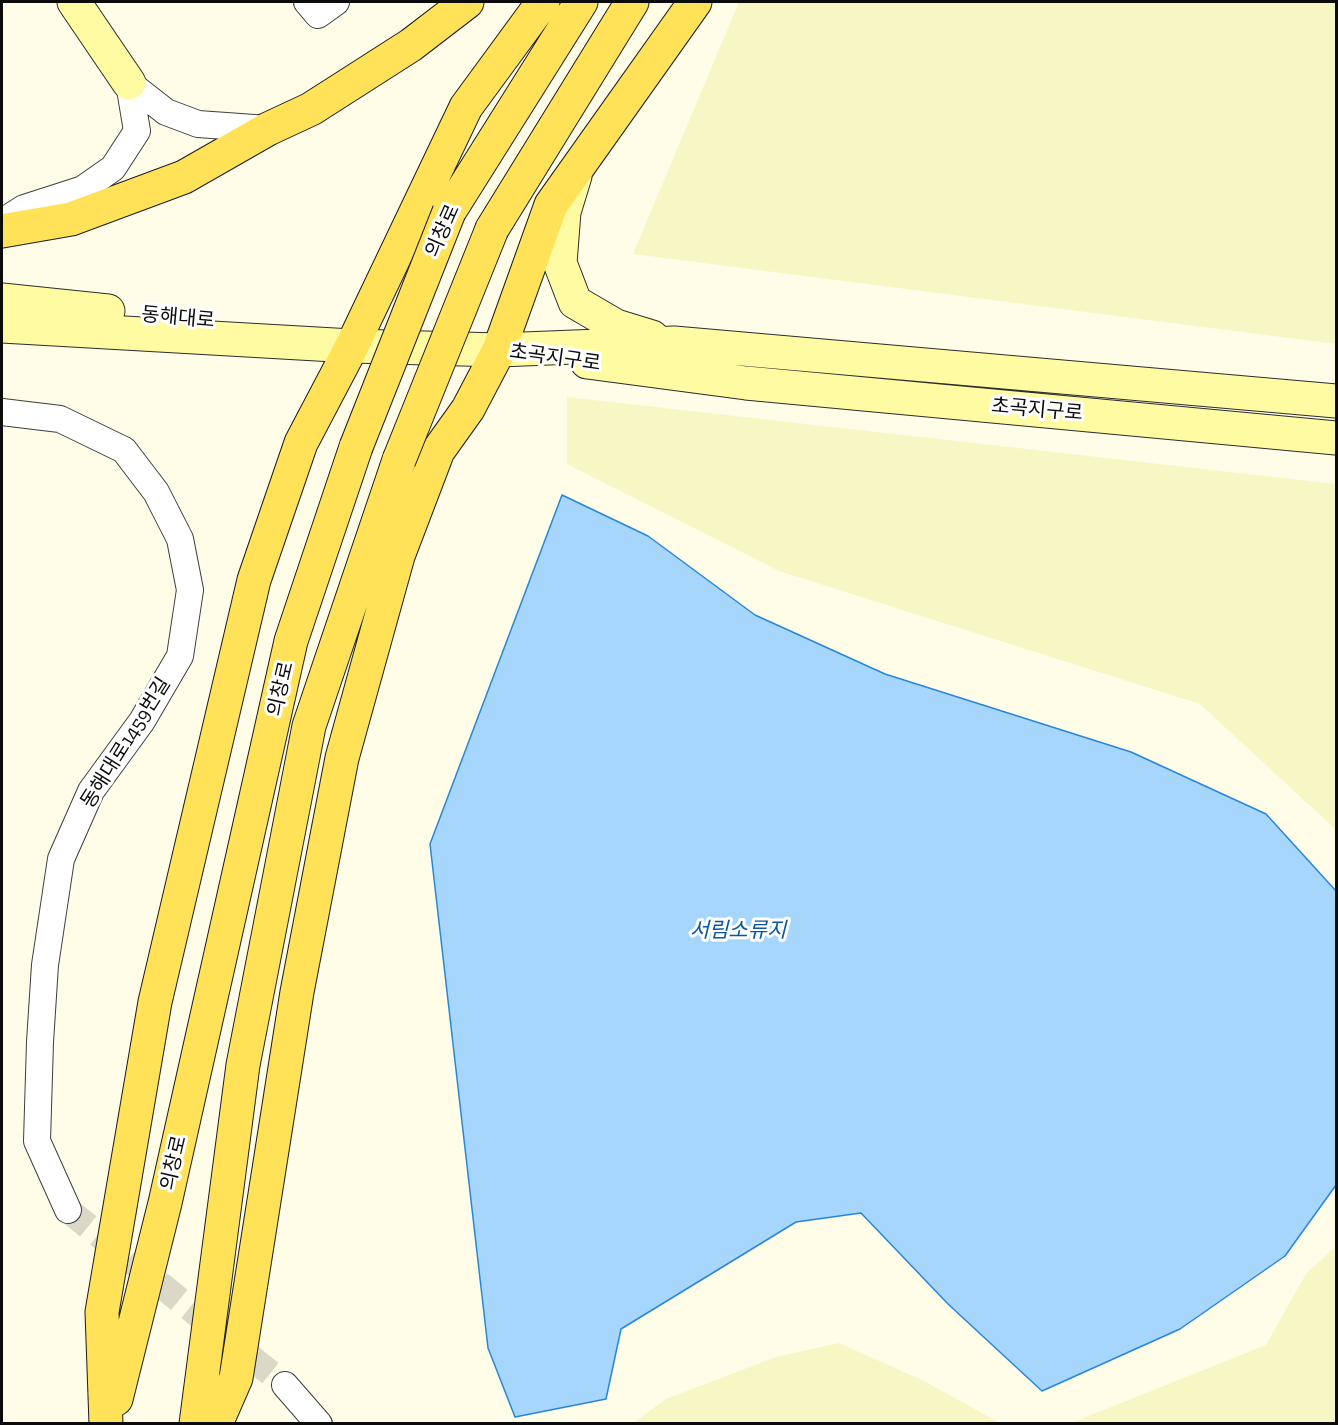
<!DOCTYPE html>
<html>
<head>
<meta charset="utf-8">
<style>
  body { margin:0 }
  #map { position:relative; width:1338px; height:1425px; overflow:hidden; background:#fffce8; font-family:"Zilla Slab",serif }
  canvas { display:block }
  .frame { position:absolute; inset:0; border:3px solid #0b0b0b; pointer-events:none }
</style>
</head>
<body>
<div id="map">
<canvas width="1338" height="1425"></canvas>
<div class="frame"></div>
</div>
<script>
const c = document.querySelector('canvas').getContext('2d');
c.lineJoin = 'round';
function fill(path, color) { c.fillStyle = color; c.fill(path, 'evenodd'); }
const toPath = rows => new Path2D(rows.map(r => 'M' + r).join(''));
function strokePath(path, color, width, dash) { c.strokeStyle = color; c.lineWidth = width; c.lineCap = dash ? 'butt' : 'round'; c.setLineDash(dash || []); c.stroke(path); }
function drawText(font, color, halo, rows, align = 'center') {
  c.font = font + ' "Zilla Slab","Noto Sans KR",serif'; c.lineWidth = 6; c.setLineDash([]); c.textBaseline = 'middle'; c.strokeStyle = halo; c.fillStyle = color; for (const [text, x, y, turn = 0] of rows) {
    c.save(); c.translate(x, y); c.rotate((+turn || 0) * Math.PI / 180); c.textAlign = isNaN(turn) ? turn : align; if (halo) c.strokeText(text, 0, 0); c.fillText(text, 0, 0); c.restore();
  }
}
fill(toPath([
  [739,2,1336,2,1336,344,633,254],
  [567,397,1336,484,1336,836,1333,827,1200,704,779,571,567,464],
  [1336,1246,1336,1423,1071,1423,1266,1345,1306,1274],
  [839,1343,926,1382,1000,1423,633,1423,666,1399,776,1357]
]), '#f7f7c6');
const water = toPath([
  [562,495,648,536,755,615,885,674,1131,752,1266,814,1336,891,1336,1185,1285,1256,1180,1329,1042,1391,948,1304,861,1213,796,1222,621,1329,606,1399,515,1417,488,1348,430,844,562,495]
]);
fill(water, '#a7d6fc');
strokePath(water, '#2886d9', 1.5);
strokePath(toPath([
  [68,1210,285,1385]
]), '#dad8c7', 26, [26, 13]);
const street = toPath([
  [307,2,318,15,336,2],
  [129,83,166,112,198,124,268,129],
  [2,222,24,208,83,189,113,168,137,131,129,83],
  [2,412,60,419,124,450,156,492,180,539,190,590,180,656,142,721,91,791,61,859,45,965,40,1042,37,1141,68,1210],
  [285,1385,319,1424]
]);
const secondary = toPath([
  [74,2,129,83],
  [575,176,564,212,560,263,575,302,616,326,652,337],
  [2,300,108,311],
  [2,326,352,346,499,350,674,343,1336,401],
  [587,362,746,383,1336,438]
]);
const primary = toPath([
  [449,212,581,2],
  [492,229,632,2],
  [2,231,71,219,184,177,268,129,311,109,411,45,467,2],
  [116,1399,165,1203,291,641,356,447],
  [106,1424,102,1312,155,1002,254,580,301,443,352,346,466,107,543,2],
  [196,1424,243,1065,309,726,399,460],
  [216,1424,236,1378,297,992,342,758,398,556,438,451,468,409,499,350,551,205,695,2]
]);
strokePath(street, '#3e3e3e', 28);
strokePath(secondary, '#2d2d2d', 35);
strokePath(primary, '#1c1c1c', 35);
strokePath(street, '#fff', 26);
strokePath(secondary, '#fffba3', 33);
strokePath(primary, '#ffe258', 33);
const primaryBridge = toPath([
  [356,447,449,212],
  [399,460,492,229]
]);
strokePath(primaryBridge, '#1c1c1c', 35, []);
strokePath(primaryBridge, '#ffe258', 33);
drawText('20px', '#0b0b0b', '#fff', [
  ["의창로",443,231,-66],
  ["동해대로",178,318,5],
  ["초곡지구로",555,358,8],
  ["초곡지구로",1037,410,5],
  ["의창로",281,689,-77],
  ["동해대로1459번길",126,743,-58],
  ["의창로",174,1163,-77]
]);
drawText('italic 21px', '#0a57a6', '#fff', [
  ["서림소류지",738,931]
]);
</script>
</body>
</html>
